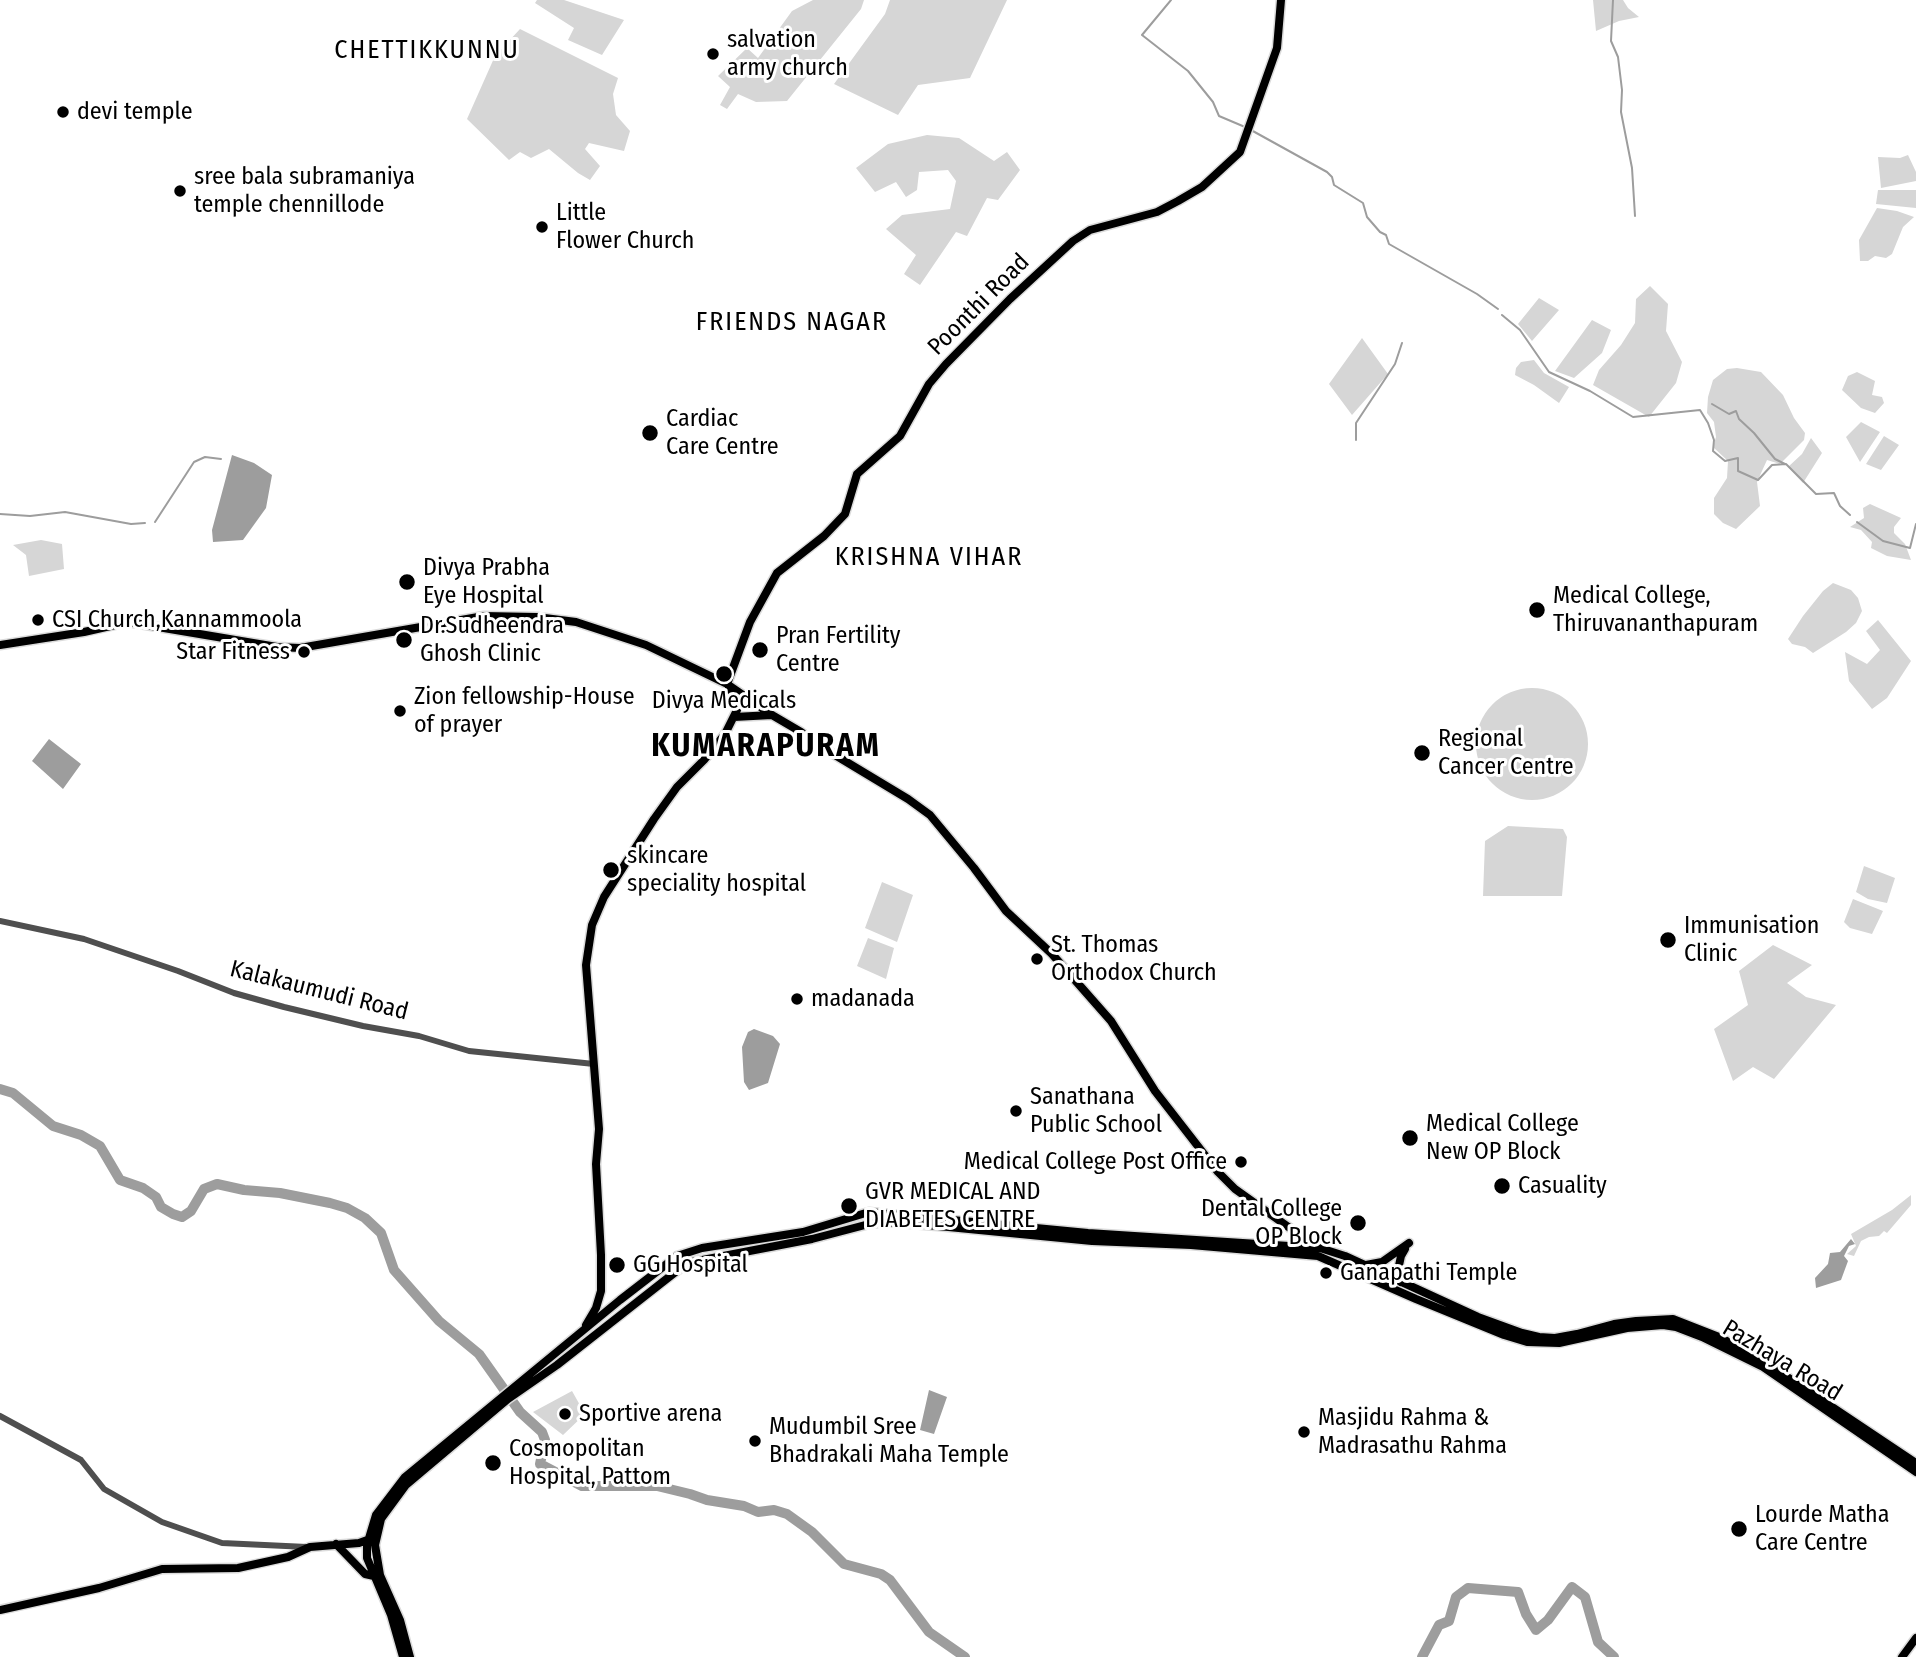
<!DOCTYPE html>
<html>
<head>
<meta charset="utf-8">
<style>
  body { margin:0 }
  canvas { display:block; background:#fff }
</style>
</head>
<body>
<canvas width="1916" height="1657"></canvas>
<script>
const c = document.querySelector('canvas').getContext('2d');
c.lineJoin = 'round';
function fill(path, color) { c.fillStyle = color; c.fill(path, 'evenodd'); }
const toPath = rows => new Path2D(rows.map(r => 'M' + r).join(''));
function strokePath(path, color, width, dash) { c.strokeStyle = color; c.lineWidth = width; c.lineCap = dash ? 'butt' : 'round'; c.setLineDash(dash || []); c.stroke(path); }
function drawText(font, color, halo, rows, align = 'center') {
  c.font = font + ' "Fira Sans Condensed",sans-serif'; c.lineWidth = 6; c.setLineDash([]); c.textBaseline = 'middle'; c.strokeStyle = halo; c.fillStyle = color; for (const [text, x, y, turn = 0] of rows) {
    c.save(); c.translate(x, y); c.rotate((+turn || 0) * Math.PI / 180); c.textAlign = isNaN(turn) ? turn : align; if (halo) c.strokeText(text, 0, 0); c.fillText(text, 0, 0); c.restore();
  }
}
fill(toPath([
  [537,0,564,0,624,20,602,55,568,40,574,28,535,3],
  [813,0,864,0,861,9,787,101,756,102,738,94,727,109,720,105,730,87,718,76,747,48,758,58,792,11],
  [890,0,1007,0,970,78,918,85,898,115,834,84,885,14],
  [1593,0,1623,0,1628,8,1639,17,1619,21,1596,31],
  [520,29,618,78,613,94,616,115,630,131,624,151,589,143,585,149,600,166,590,180,578,173,549,149,531,158,520,152,509,160,467,119,495,56],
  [927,135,959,138,994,161,1007,152,1020,170,998,200,987,198,967,236,956,232,920,285,904,274,916,255,886,229,902,215,950,209,956,181,948,170,919,172,917,190,906,197,896,182,875,192,856,168,888,144],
  [1908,155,1916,172,1916,181,1881,188,1878,157,1900,158],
  [1878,190,1916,190,1916,208,1876,204],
  [1877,208,1897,211,1914,217,1903,227,1892,254,1886,258,1875,256,1868,261,1860,261,1859,240],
  [1650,286,1668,304,1666,331,1682,362,1676,383,1649,417,1593,385,1599,370,1621,345,1635,323,1636,299],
  [1539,298,1559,310,1532,341,1518,324],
  [1592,320,1611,330,1602,353,1574,378,1555,371],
  [1362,338,1388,374,1352,415,1329,384],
  [1534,360,1544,373,1569,387,1559,403,1534,385,1515,375,1516,368,1521,362],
  [1737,368,1761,372,1783,395,1794,418,1805,433,1804,440,1780,464,1767,460,1757,482,1760,506,1736,529,1723,523,1714,514,1714,498,1727,478,1728,461,1713,447,1716,437,1714,422,1707,413,1708,397,1713,380,1727,369],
  [1857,372,1875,381,1872,395,1882,397,1884,403,1875,413,1861,408,1842,390,1848,376],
  [1861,422,1880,432,1860,462,1846,437],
  [1884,436,1899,445,1881,470,1866,464],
  [1811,438,1822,453,1803,483,1788,467,1802,454],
  [1870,504,1901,518,1894,527,1894,533,1905,544,1911,560,1887,556,1871,548,1872,542,1861,530,1850,527,1864,518,1863,508],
  [41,540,62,544,64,569,29,576,26,555,13,545],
  [1833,583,1851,590,1858,598,1862,611,1856,623,1846,632,1813,653,1805,647,1792,644,1788,639,1803,616,1823,591],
  [1878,620,1911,661,1887,698,1872,709,1849,681,1845,652,1867,664,1880,650,1866,631],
  '1476 744a56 56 0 1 1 112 0a56 56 0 1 1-112 0Z',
  [1508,826,1563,829,1567,837,1562,896,1483,896,1485,841],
  [1864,866,1895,878,1887,903,1868,899,1856,892],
  [882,882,913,895,897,942,865,928],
  [1853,899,1883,911,1872,934,1850,928,1844,922],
  [868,938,894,948,886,979,857,966],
  [1773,945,1812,965,1787,983,1806,997,1836,1005,1774,1079,1753,1067,1733,1081,1714,1029,1748,1005,1739,971],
  [1911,1195,1911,1205,1887,1233,1884,1231,1879,1236,1869,1237,1861,1241,1854,1256,1847,1254,1856,1246,1851,1234,1892,1210],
  [572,1391,585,1414,563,1435,533,1412]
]), '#d6d6d6');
fill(toPath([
  [232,455,254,463,272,475,266,508,243,540,213,542,212,530],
  [49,739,81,764,63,789,32,761],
  [754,1029,773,1036,780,1044,768,1083,749,1090,744,1082,742,1047,748,1032],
  [1851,1239,1855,1244,1849,1246,1844,1256,1848,1261,1841,1280,1816,1288,1815,1278,1828,1264,1830,1253,1840,1252],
  [929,1390,947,1397,934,1434,920,1430]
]), '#9d9d9d');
strokePath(toPath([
  [1171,0,1142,35,1188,71,1213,102,1219,116,1245,127],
  [1613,0,1611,41,1618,57,1622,90,1621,112,1632,168,1635,216],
  [1251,130,1327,172,1332,177,1334,185,1363,203,1367,217,1380,232,1386,235,1389,244,1477,294,1498,309],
  [1502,315,1520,330,1549,372,1590,391,1633,417,1700,410,1708,423,1714,440,1713,451,1725,461,1738,458,1738,471,1758,480,1772,465,1786,464,1816,494,1834,493,1840,506,1850,515],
  [1712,404,1729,414,1736,411,1739,419,1754,433,1775,459,1785,464],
  [1356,440,1356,423,1395,364,1402,343],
  [0,514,30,516,65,512,131,524,145,523],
  [155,522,194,462,205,457,221,459],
  [1857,522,1883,541,1910,548,1916,524]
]), '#9d9d9d', 2);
strokePath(toPath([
  [0,1089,13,1093,53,1126,81,1135,100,1146,120,1180,143,1188,156,1197,161,1207,173,1214,182,1217,191,1211,204,1189,217,1184,244,1190,280,1193,330,1203,347,1208,365,1218,381,1233,394,1270,439,1321,479,1354,520,1412,542,1432,545,1440,540,1464,582,1486,657,1486,690,1494,707,1500,744,1506,758,1512,774,1510,787,1514,812,1532,844,1564,881,1574,890,1580,929,1632,965,1657],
  [1422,1657,1439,1625,1449,1621,1456,1597,1468,1588,1518,1592,1526,1614,1536,1630,1548,1620,1572,1587,1585,1597,1598,1642,1614,1657]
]), '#9d9d9d', 10);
const major = toPath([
  [0,645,84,632,128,622,277,647,300,648,484,616,537,617,576,622,646,645,727,684,772,715,801,732,815,743,908,799,930,815,974,868,1006,911,1052,954,1111,1021,1155,1091,1218,1172,1235,1189,1294,1231,1313,1249],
  [727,684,750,622,777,573,824,536,845,514,857,474,900,436,929,384,946,364,1010,299,1073,241,1090,230,1157,212,1178,201,1202,187,1240,152,1277,48,1281,0],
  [734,717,772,715],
  [1366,1265,1382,1262,1409,1243],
  [1401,1282,1397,1275,1401,1256,1405,1249],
  [586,1325,596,1308,601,1291,601,1255,596,1164,599,1129,586,965,592,925,604,897,654,819,677,787,704,760,725,734,737,710,736,703,729,687],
  [336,1544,365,1574,374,1576],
  [0,1610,99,1588,162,1569,238,1568,288,1557,310,1547,359,1543,370,1539],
  [403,1657,391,1615,367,1558,367,1545,376,1515,405,1477,620,1300,677,1256,702,1248,803,1232,869,1212,1088,1233,1320,1248,1345,1256,1478,1317,1522,1333,1539,1337,1555,1338,1577,1334,1614,1324,1636,1321,1673,1319,1719,1337,1756,1356,1916,1463],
  [410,1657,400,1620,380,1575,375,1545,381,1519,406,1485,508,1399,557,1365,678,1270,692,1262,812,1239,869,1224,886,1222,938,1226,1092,1241,1191,1245,1318,1256,1416,1299,1504,1335,1527,1342,1559,1343,1627,1328,1663,1325,1676,1327,1702,1337,1763,1367,1916,1472],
  [1902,1657,1916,1638]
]);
strokePath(major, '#dbdbdb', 11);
strokePath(toPath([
  [0,921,84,939,178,971,234,993,284,1007,363,1026,419,1036,469,1051,594,1064],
  [0,1416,81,1460,104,1489,162,1522,222,1543,307,1547]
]), '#4f4f4f', 6);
strokePath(major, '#000', 8);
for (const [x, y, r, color] of [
  [713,54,7,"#000"],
  [63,112,7,"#000"],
  [180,191,7,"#000"],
  [542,227,7,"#000"],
  [650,433,9,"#000"],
  [407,582,9,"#000"],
  [1537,610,9,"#000"],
  [38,620,7,"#000"],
  [404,640,9,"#000"],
  [760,650,9,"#000"],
  [304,652,7,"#000"],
  [724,674,9,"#000"],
  [400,711,7,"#000"],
  [1422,753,9,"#000"],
  [611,870,9,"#000"],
  [1668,940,9,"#000"],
  [1037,959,7,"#000"],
  [797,999,7,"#000"],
  [1016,1111,7,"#000"],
  [1410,1138,9,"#000"],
  [1241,1162,7,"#000"],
  [1502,1186,9,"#000"],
  [849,1206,9,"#000"],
  [1358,1223,9,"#000"],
  [617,1265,9,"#000"],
  [1326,1273,7,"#000"],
  [565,1414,7,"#000"],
  [1304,1432,7,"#000"],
  [755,1441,7,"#000"],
  [493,1463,9,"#000"],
  [1739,1529,9,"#000"]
]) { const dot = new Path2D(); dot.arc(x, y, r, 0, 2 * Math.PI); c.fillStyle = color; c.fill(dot); strokePath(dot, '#fff', 2.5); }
drawText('24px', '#000', '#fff', [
  ["salvation",727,40],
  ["army church",727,68],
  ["devi temple",77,112],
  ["sree bala subramaniya",194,177],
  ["temple chennillode",194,205],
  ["Little",556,213],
  ["Flower Church",556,241],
  ["Cardiac",666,419],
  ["Care Centre",666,447],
  ["Divya Prabha",423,568],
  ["Eye Hospital",423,596],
  ["Medical College,",1553,596],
  ["Thiruvananthapuram",1553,624],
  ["CSI Church,Kannammoola",52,620],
  ["Dr.Sudheendra",420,626],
  ["Ghosh Clinic",420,654],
  ["Pran Fertility",776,636],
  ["Centre",776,664],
  ["Star Fitness",290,652,"right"],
  ["Zion fellowship-House",414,697],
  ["of prayer",414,725],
  ["Divya Medicals",724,701,"center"],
  ["Regional",1438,739],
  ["Cancer Centre",1438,767],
  ["skincare",627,856],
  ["speciality hospital",627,884],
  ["Immunisation",1684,926],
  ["Clinic",1684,954],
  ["St. Thomas",1051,945],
  ["Orthodox Church",1051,973],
  ["madanada",811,999],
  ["Sanathana",1030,1097],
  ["Public School",1030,1125],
  ["Medical College",1426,1124],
  ["New OP Block",1426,1152],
  ["Medical College Post Office",1227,1162,"right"],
  ["Casuality",1518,1186],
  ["GVR MEDICAL AND",865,1192],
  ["DIABETES CENTRE",865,1220],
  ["Dental College",1342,1209,"right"],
  ["OP Block",1342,1237,"right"],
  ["GG Hospital",633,1265],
  ["Ganapathi Temple",1340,1273],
  ["Sportive arena",579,1414],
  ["Masjidu Rahma &",1318,1418],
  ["Madrasathu Rahma",1318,1446],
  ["Mudumbil Sree",769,1427],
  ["Bhadrakali Maha Temple",769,1455],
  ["Cosmopolitan",509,1449],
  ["Hospital, Pattom",509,1477],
  ["Lourde Matha",1755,1515],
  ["Care Centre",1755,1543]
], 'left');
drawText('24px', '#000', '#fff', [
  ["Poonthi Road",979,305,-45],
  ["Kalakaumudi Road",319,991,14],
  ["Pazhaya Road",1782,1361,31]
]);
c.letterSpacing = '2px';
drawText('26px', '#000', '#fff', [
  ["CHETTIKKUNNU",427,51],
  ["FRIENDS NAGAR",792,323],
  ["KRISHNA VIHAR",929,558]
]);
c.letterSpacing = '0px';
c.letterSpacing = '2px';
drawText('bold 32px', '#000', '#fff', [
  ["KUMARAPURAM",766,747]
]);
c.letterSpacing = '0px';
</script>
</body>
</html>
